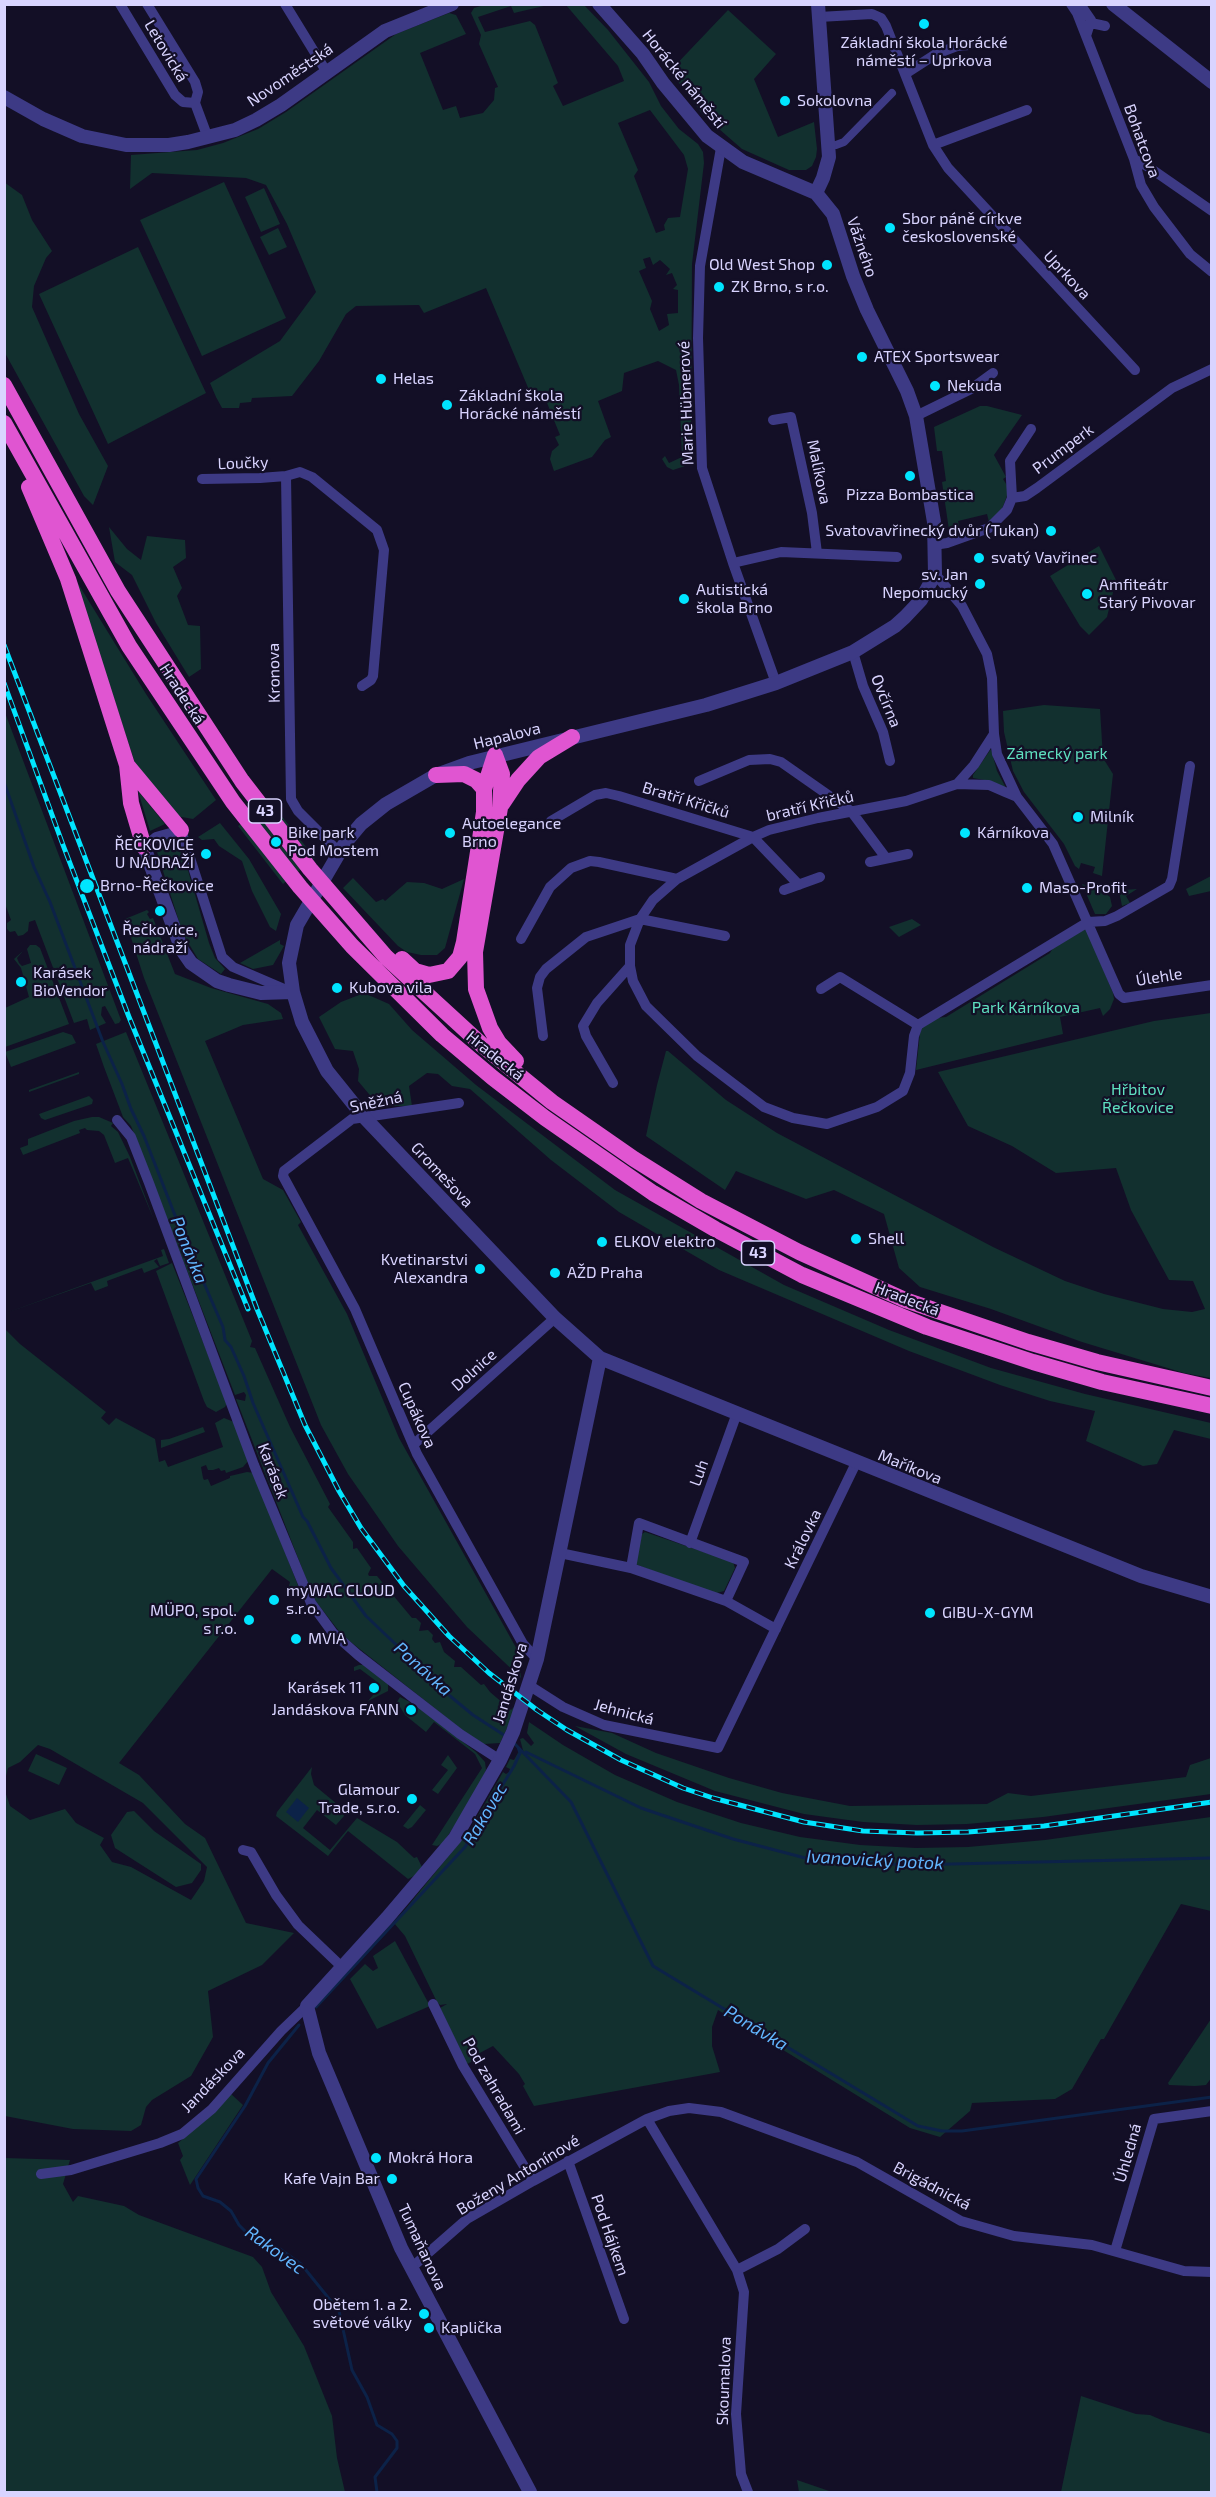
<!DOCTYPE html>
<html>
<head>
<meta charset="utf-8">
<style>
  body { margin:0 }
  #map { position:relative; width:1216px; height:2497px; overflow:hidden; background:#130f26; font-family:"Exo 2",sans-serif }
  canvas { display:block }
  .frame { position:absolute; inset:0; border:6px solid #d9d4ff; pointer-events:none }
</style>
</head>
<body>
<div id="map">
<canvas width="1216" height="2497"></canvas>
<div class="frame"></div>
</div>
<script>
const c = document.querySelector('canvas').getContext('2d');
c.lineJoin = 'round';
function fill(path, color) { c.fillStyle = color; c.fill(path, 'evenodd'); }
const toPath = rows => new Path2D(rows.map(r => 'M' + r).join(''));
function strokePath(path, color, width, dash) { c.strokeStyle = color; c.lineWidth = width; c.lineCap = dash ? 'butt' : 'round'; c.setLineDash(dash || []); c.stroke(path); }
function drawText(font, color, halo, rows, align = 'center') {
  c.font = font + ' "Exo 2",sans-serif'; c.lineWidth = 4.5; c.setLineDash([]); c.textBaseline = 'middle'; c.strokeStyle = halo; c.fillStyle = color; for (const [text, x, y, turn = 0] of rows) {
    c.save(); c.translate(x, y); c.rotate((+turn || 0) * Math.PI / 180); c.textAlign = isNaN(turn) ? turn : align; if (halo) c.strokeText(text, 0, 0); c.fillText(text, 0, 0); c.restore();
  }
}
fill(toPath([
  [484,5,548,5,514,13,511,6,478,17,485,32,530,21,535,25,558,83,553,86,563,106,624,81,618,66,566,5,584,5,608,30,649,82,661,106,679,129,698,144,703,152,704,163,692,264,691,464,673,470,667,467,662,459,665,456,669,463,682,457,679,385,676,370,658,361,624,373,622,391,598,401,611,437,605,440,592,457,554,471,550,459,552,451,559,445,555,437,560,435,543,393,532,397,486,288,424,313,419,305,356,306,346,314,319,361,292,396,252,398,251,402,240,403,239,408,222,408,216,397,210,383,280,341,316,292,287,224,266,185,246,178,152,173,130,189,131,155,197,150,223,143,258,129,286,112,396,34,449,13,456,15,466,34,420,53,443,110,456,106,460,118,483,113,494,100,495,88,498,87,479,44,481,35,471,13,474,8],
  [650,110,684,155,688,169,680,217,668,218,664,225,665,230,656,233,634,176,638,170,618,123],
  [650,257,653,265,660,260,670,269,666,275,672,273,677,285,673,289,678,290,678,313,667,314,669,325,659,331,650,309,652,301,639,271,646,268,643,259],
  [728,10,776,54,754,79,778,137,814,122,817,149,816,157,812,166,806,170,789,170,742,149,703,115,670,71],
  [4,182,22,195,32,220,52,251,46,258,34,286,32,307,79,414,108,466,93,505,84,496,5,353],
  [224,182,286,318,202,356,140,220],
  [264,188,280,224,261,232,245,197],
  [278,228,287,247,269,255,260,237],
  [138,247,206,393,108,444,39,294],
  [980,406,987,406,1022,415,994,455,1006,477,1003,479,1008,487,1008,493,1002,509,989,522,987,514,958,521,961,535,950,537,942,482,946,481,942,451,937,451,934,427],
  [109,527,127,549,141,560,147,536,185,540,186,558,173,567,182,588,177,596,188,625,200,626,201,669,189,677,156,623,132,575,115,562],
  [1099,546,1116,580,1107,617,1089,635,1080,626,1050,576],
  [74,577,146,694,216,800,193,819,176,816,137,769],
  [1044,705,1100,709,1103,758,1113,774,1102,876,1093,873,1095,867,1081,863,1079,869,1075,866,1064,844,1024,792,1013,771,1004,732,1003,711],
  [4,710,121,1020,119,1023,115,1024,105,1006,102,1007,101,1015,106,1023,90,1030,87,1019,74,1023,35,920,29,922,28,931,23,935,18,936,15,931,10,932,7,929,7,923,11,920,4,901],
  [991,749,997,771,1006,788,990,781,973,778,973,775],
  [138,791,165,824,150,831],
  [272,804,315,858,283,884,238,826],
  [220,823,249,859,281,914,276,931,270,927,252,891,242,861,219,846,214,839,202,840,198,837],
  [170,838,181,846,209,943,215,958,225,969,221,974,198,959,183,934,157,852,161,841],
  [1211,876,1211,891,1189,896,1186,889],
  [353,878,376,902,383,899,385,901,407,882,424,883,442,889,464,879,445,948,437,955,421,955,407,952,398,946,343,888],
  [1109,882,1125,890,1137,889,1126,896,1130,903,1122,906,1119,891],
  [1082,884,1102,890,1110,897,1112,906,1106,914,1095,914],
  [147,910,149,912,147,914,150,919,153,918,175,974,211,988,268,1004,281,1013,283,1019,243,1025,205,1041,263,1179,283,1190,301,1222,298,1225,347,1314,399,1438,519,1653,521,1678,467,1627,398,1546,348,1474,321,1425,144,978,125,919],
  [912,919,921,925,899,937,889,927],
  [1086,928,1113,993,1114,999,1110,1009,1103,1016,1100,1008,1060,1017,1063,1034,916,1070,920,1033,923,1026,937,1018,946,1017,1050,953,1054,946],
  [280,940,280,944,284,946,273,965,253,969,240,963],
  [30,945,36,945,40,948,69,1024,5,1047,5,1008,29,997,21,968,14,959,23,951,17,958,19,963,22,966,31,963,27,949],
  [364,993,389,1004,412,1030,476,1085,615,1190,784,1285,889,1330,991,1368,1085,1394,1211,1423,1211,1439,1174,1430,1157,1464,1143,1466,1086,1441,1095,1411,1050,1401,1000,1385,909,1351,719,1270,619,1212,551,1160,470,1089,452,1086,438,1074,427,1073,409,1086,412,1106,379,1106,358,1081,359,1069,353,1051,335,1049,319,1017,341,1002],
  [1211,1013,1211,1378,1184,1373,1082,1342,991,1309,920,1287,899,1268,884,1214,834,1190,806,1199,736,1171,725,1190,646,1136,657,1085,666,1051,668,1051,726,1100,777,1133,993,1247,1065,1281,1104,1294,1163,1309,1192,1312,1205,1309,1193,1281,1169,1280,1131,1210,1116,1168,1056,1173,1012,1146,968,1126,938,1072,1154,1021],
  [63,1032,72,1035,76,1043,11,1067,5,1052],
  [126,1032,252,1341,250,1347,255,1348,290,1427,330,1504,328,1507,353,1542,353,1549,357,1548,371,1568,368,1574,369,1576,377,1576,412,1618,416,1618,421,1623,419,1631,428,1630,433,1635,432,1639,435,1643,440,1642,444,1652,455,1661,454,1667,461,1667,481,1685,484,1684,490,1692,511,1710,514,1707,516,1709,500,1743,484,1744,466,1733,342,1635,314,1599,236,1399,245,1401,246,1395,244,1392,235,1395,137,1141,131,1126,123,1117,104,1067,96,1044],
  [79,1072,79,1074,29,1092,29,1090],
  [89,1096,93,1100,92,1104,45,1120,41,1118,39,1114],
  [92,1117,99,1117,113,1123,111,1126,118,1132,130,1157,154,1220,128,1158,115,1163,104,1135,99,1131,87,1130,85,1128,79,1130,80,1133,23,1155,20,1148,28,1145,28,1139,74,1121],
  [164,1249,169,1263,160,1266,157,1259,154,1261,159,1267,144,1273,142,1268,107,1281,108,1286,95,1291,91,1283,6,1313,163,1256,161,1250],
  [172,1263,227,1403,225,1407,216,1412,207,1407,204,1401,156,1271],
  [5,1329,20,1344,106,1412,101,1418,109,1425,116,1418,155,1439,159,1462,165,1460,168,1467,223,1447,215,1423,224,1418,234,1422,249,1460,243,1467,226,1473,225,1470,221,1471,219,1468,213,1470,208,1470,206,1465,201,1467,203,1478,204,1480,208,1479,211,1486,230,1478,230,1476,247,1472,254,1473,299,1588,291,1592,288,1590,290,1582,272,1569,119,1763,139,1775,185,1824,205,1838,246,1923,294,1933,262,1965,208,1991,213,2037,191,2076,152,2100,146,2107,141,2125,131,2131,73,2129,5,2116,5,1791,10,1806,30,1820,65,1809,76,1823,104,1838,100,1845,112,1862,131,1867,191,1900,204,1881,207,1867,143,1803,50,1749,38,1745,20,1762,8,1768,5,1780],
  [203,1427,205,1432,161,1448,161,1440,169,1439],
  [645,1532,733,1562,735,1568,724,1591,713,1594,635,1564,642,1534],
  [359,1665,366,1665,388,1683,388,1691,368,1701,379,1688,374,1683,376,1681,360,1669,354,1671,354,1667],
  [400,1697,410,1702,407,1708,411,1711,417,1706,476,1752,485,1762,486,1770,474,1796,443,1843,437,1846,432,1845,482,1768,475,1754,434,1722,426,1732,405,1715,397,1702],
  [529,1722,563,1745,615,1775,677,1802,741,1823,800,1837,860,1845,916,1848,968,1847,1045,1840,1211,1817,1211,1911,1181,1904,1104,2039,1101,2039,1072,2089,1055,2099,972,2103,970,2111,940,2137,910,2128,718,2010,712,2027,712,2046,720,2072,534,2106,523,2086,525,2084,519,2074,493,2046,474,2056,475,2060,467,2064,440,2008,447,2004,440,2005,437,2002,405,1936,394,1923,464,1837,472,1839,473,1836,469,1831,503,1772,506,1774,509,1772,510,1769,506,1767,510,1759,514,1760,519,1751,524,1754,520,1739,523,1738,531,1746,534,1743,527,1733],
  [575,1726,612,1733,656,1753,729,1778,782,1793,850,1806,987,1804,1008,1793,1031,1796,1186,1777,1190,1765,1211,1758,1211,1794,1043,1817,967,1824,917,1825,863,1822,804,1814,715,1791,626,1754],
  [36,1754,67,1768,59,1785,28,1771],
  [448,1755,457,1768,438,1794,432,1790,448,1770,441,1765],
  [312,1767,311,1774,314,1785,343,1809,344,1816,336,1825,317,1810,303,1828,330,1850,357,1818,397,1842,414,1858,417,1857,423,1869,418,1874,408,1879,348,1831,328,1856,276,1816,277,1812],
  [420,1805,426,1810,412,1827,408,1829,403,1826],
  [134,1811,154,1831,201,1864,201,1870,192,1883,176,1887,115,1848,111,1835,127,1812],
  [395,1941,430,2006,377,2029,350,1979,365,1964,373,1971,378,1968,373,1956],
  [1211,2019,1212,2077,1206,2085,1195,2086,1169,2085,1168,2083],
  [231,2094,243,2105,190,2185,180,2160,183,2156,178,2143,211,2115],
  [5,2158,70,2160,63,2184,73,2202,78,2196,124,2206,139,2215,253,2257,262,2267,271,2292,304,2346,332,2416,337,2458,345,2492,5,2492],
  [1081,2396,1136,2414,1150,2415,1164,2421,1211,2434,1211,2492,1061,2492],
  [797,2480,832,2492,799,2492]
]), '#12302f');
fill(toPath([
  [297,1798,309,1808,298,1822,286,1812]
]), '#0c2248');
strokePath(toPath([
  [4,782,34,867,50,902,103,1042,122,1084,131,1109,144,1136,178,1223,223,1327,225,1340,231,1347,244,1376,253,1403,303,1517,307,1521,331,1568,366,1616,450,1696,473,1715,507,1737],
  [512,1741,571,1802,653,1966,918,2126,942,2131,962,2131,1212,2097],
  [526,1752,641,1808,733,1839,809,1859,908,1865,1212,1858],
  [316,2007,465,1847,514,1766,520,1753,518,1747],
  [299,2025,268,2063,245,2106,196,2179,198,2188,203,2196,220,2202,231,2211,239,2225,248,2234,280,2249,301,2264,339,2311,352,2370,367,2397,377,2425,392,2434,397,2441,397,2448,375,2477,377,2492]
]), '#0c2248', 3);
strokePath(toPath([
  [828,145,836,145,844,142,892,93]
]), '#3d3a85', 8);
strokePath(toPath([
  [120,4,175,95,183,102,195,103],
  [147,4,195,82,198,92,195,103,208,138],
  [285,4,326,71],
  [1071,4,1077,13,1134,159,1141,185,1154,207,1190,254,1212,272],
  [1080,4,1091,20,1086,36],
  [819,17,872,14,881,18,886,26,933,145,948,168,1135,370],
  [1091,23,1105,26],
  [905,74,936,54,957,46,969,45],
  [933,145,1027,110],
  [721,148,700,266,698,338,702,468,733,563,776,683],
  [1134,159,1150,168,1212,211],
  [916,416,971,389,993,373],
  [773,420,791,417,812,513,817,553],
  [286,476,291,799,298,811,339,852],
  [202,479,260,478,286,476,300,472,312,477,377,530,384,550,373,676,371,680,362,686],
  [1012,498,1010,461,1031,429],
  [934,545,947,543,989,528,1007,510,1012,498,1025,496,1037,488,1172,388,1212,369],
  [733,563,781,552,897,557],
  [935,574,962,606,987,654,992,678,994,734,997,754,1017,797],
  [853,652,863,686,883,732,890,761],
  [994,734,974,765,957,784,906,801,818,818,769,830,753,837,677,879,653,900,640,919,630,945,630,966,633,981,646,1006,697,1056,764,1107,793,1118,827,1124,877,1107,903,1091,910,1073,914,1036,918,1025,1088,922,1105,921,1117,916,1169,886,1172,879,1190,766],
  [699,781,749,760,770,759,781,762,851,811,886,858],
  [957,784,989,785,1005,792,1017,797,1037,823,1053,844,1119,994,1124,998,1212,985],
  [551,821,595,795,606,793,619,796,753,837,799,885],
  [144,847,156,837,181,830,222,957,233,967,289,991],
  [870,862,908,854],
  [784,890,820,877],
  [521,939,550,887,571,868,590,861,599,862,677,879],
  [821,989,840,977,918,1025],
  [543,1036,537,988,540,977,546,969,586,937,640,919,725,936],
  [613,1083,586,1036,583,1026,597,1003,630,966],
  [459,1103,352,1119,284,1171,283,1176,355,1309,417,1454,523,1644,537,1659],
  [117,1120,131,1137,149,1183,254,1465,311,1603,333,1633,358,1655,460,1734,500,1760],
  [413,1445,555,1318],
  [690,1543,737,1413],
  [560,1553,631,1568,726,1601,776,1629],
  [631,1568,639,1523,744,1562,726,1601],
  [530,1686,563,1707,604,1725,718,1748,856,1463],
  [243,1850,251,1852,276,1895,298,1925,343,1968],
  [433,2004,463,2066,533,2181],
  [647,2119,737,2270,744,2292,736,2414,741,2474,748,2492],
  [568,2161,624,2319],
  [41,2174,71,2170,160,2143,182,2134,212,2109,281,2031,307,2006],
  [1115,2251,1154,2119,1212,2111],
  [411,2268,467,2219,533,2181,647,2119,669,2111,689,2108,721,2112,857,2162,961,2221,1014,2236,1092,2245,1184,2271,1212,2272],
  [737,2270,778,2249,805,2229]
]), '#3d3a85', 10);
strokePath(toPath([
  [599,4,643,54,663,83,707,136,743,162,816,193,833,214,853,276,867,310,907,391,916,416,934,522,935,574,921,600,905,617,895,626,853,652,776,683,706,705,469,763,436,775,386,804,361,824,345,843,297,925,289,963,293,992,302,1022,327,1071,364,1117,555,1318,600,1358,1141,1576,1212,1597],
  [1113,4,1212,82],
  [4,97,43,119,82,136,126,145,169,145,188,142,235,130,256,120,281,105,385,31,452,4],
  [816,193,823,178,829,157,818,4],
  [144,847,182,950,191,963,217,981,229,985,261,993,293,992],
  [530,2492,401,2248,319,2053,307,2006,387,1918,455,1838,500,1760,513,1732,537,1659,600,1358]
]), '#3d3a85', 14);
strokePath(toPath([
  [4,385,118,591,242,781,310,869,386,957,482,1045,552,1102,634,1159,701,1201,799,1252,905,1300,1028,1342,1097,1362,1212,1388],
  [4,423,129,646,233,802,300,887,352,946,442,1035,493,1078,545,1118,653,1193,715,1229,802,1275,927,1327,1033,1362,1102,1382,1212,1406],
  [29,487,68,579,127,765,131,803,144,847],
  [495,755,502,774,500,808,475,952,476,989,490,1028,499,1043,516,1061],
  [127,765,181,830],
  [436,775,464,774,476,780,484,789],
  [502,804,518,780,539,757,572,737],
  [402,959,415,971,429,975,448,971,460,957,464,942,480,839,484,812,484,789,495,755]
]), '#e055d1', 16);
const rail = toPath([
  [4,645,257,1309,305,1425,339,1491,361,1528,404,1586,449,1636,489,1673,537,1710,567,1730,621,1760,683,1788,713,1798,804,1822,863,1831,917,1833,968,1832,1044,1826,1212,1802],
  [4,683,63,845,129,1017,248,1309]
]);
strokePath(rail, '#00e5ff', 5);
strokePath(rail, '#130f26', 3, [9]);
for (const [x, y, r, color] of [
  [924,24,6,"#00e5ff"],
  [785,101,6,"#00e5ff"],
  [890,228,6,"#00e5ff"],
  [827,265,6,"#00e5ff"],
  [719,287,6,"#00e5ff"],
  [862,357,6,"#00e5ff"],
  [381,379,6,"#00e5ff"],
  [935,386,6,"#00e5ff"],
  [447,405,6,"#00e5ff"],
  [910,476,6,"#00e5ff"],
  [1051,531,6,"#00e5ff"],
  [979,558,6,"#00e5ff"],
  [980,584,6,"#00e5ff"],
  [1087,594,6,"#00e5ff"],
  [684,599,6,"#00e5ff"],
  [1078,817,6,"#00e5ff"],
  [450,833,6,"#00e5ff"],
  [965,833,6,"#00e5ff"],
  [276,842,6,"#00e5ff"],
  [206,854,6,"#00e5ff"],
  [87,886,8,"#00e5ff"],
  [1027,888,6,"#00e5ff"],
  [160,911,6,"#00e5ff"],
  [21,982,6,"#00e5ff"],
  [337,988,6,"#00e5ff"],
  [856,1239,6,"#00e5ff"],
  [602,1242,6,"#00e5ff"],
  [480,1269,6,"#00e5ff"],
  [555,1273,6,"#00e5ff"],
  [274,1600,6,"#00e5ff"],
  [930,1613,6,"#00e5ff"],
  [249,1620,6,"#00e5ff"],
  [296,1639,6,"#00e5ff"],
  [374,1688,6,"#00e5ff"],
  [411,1710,6,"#00e5ff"],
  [412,1799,6,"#00e5ff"],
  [376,2158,6,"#00e5ff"],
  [392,2179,6,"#00e5ff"],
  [424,2314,6,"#00e5ff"],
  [429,2328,6,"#00e5ff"]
]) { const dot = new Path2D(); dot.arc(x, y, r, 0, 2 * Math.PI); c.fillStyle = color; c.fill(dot); strokePath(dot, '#130f26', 2); }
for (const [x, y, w] of [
  [265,811,33],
  [758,1253,33]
]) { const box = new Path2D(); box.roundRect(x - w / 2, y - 12, w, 24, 4.5); c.fillStyle = '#130f26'; c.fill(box); strokePath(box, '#d9d4ff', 1.5); }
drawText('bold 15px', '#d9d4ff', null, [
  ["43",265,811],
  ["43",758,1253]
]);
drawText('16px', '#d9d4ff', '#130f26', [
  ["Základní škola Horácké",924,43,"center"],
  ["náměstí – Uprkova",924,61,"center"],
  ["Sokolovna",797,101],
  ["Sbor páně církve",902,219],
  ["československé",902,237],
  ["Old West Shop",815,265,"right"],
  ["ZK Brno, s r.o.",731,287],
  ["ATEX Sportswear",874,357],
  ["Helas",393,379],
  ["Nekuda",947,386],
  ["Základní škola",459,396],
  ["Horácké náměstí",459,414],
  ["Pizza Bombastica",910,495,"center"],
  ["Svatovavřinecký dvůr (Tukan)",1039,531,"right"],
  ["svatý Vavřinec",991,558],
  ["sv. Jan",968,575,"right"],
  ["Nepomucký",968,593,"right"],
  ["Amfiteátr",1099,585],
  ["Starý Pivovar",1099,603],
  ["Autistická",696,590],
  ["škola Brno",696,608],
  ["Milník",1090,817],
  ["Autoelegance",462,824],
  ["Brno",462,842],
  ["Bike park",288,833],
  ["Pod Mostem",288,851],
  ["Kárníkova",977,833],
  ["ŘEČKOVICE",194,845,"right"],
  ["U NÁDRAŽÍ",194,863,"right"],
  ["Brno-Řečkovice",100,886],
  ["Maso-Profit",1039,888],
  ["Řečkovice,",160,930,"center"],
  ["nádraží",160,948,"center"],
  ["Karásek",33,973],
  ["BioVendor",33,991],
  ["Kubova vila",349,988],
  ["Shell",868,1239],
  ["ELKOV elektro",614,1242],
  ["Kvetinarstvi",468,1260,"right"],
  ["Alexandra",468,1278,"right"],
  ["AŽD Praha",567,1273],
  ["myWAC CLOUD",286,1591],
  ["s.r.o.",286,1609],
  ["MÜPO, spol.",237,1611,"right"],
  ["s r.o.",237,1629,"right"],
  ["GIBU-X-GYM",942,1613],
  ["MVIA",308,1639],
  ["Karásek 11",362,1688,"right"],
  ["Jandáskova FANN",399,1710,"right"],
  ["Glamour",400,1790,"right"],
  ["Trade, s.r.o.",400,1808,"right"],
  ["Mokrá Hora",388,2158],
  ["Kafe Vajn Bar",380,2179,"right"],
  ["Obětem 1. a 2.",412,2305,"right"],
  ["světové války",412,2323,"right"],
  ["Kaplička",441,2328]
], 'left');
drawText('16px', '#d9d4ff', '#130f26', [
  ["Letovická",166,51,59],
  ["Novoměstská",290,75,-34],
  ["Horácké náměstí",684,79,51],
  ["Bohatcova",1142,141,70],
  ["Vážného",862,247,71],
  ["Uprkova",1067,275,47],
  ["Marie Hübnerové",686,403,-92],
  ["Prumperk",1063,449,-37],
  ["Loučky",243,463,-2],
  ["Malíkova",819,472,78],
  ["Kronova",274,673,-91],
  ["Hradecká",182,694,57],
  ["Ovčírna",886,701,68],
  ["Hapalova",507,736,-14],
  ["Bratří Křičků",686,800,17],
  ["bratří Křičků",810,806,-13],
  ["Úlehle",1159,977,-9],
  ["Hradecká",495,1056,39],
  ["Sněžná",376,1102,-12],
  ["Gromešova",442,1175,47],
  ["Hradecká",907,1299,21],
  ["Dolnice",474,1370,-42],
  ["Cupákova",417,1415,66],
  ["Maříkova",910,1467,22],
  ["Karásek",273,1471,69],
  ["Luh",699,1473,-70],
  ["Královka",803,1539,-64],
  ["Jandáskova",510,1683,-73],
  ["Jehnická",624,1712,15],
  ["Jandáskova",213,2080,-46],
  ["Pod zahradami",494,2086,60],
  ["Úhledná",1128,2153,-74],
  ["Boženy Antonínové",518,2175,-31],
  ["Brigádnická",932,2186,28],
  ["Pod Hájkem",610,2235,71],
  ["Tumaňanova",422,2247,65],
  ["Skoumalova",724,2381,-88]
]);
drawText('16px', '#5fe0c0', '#130f26', [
  ["Zámecký park",1057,754],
  ["Park Kárníkova",1026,1008],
  ["Hřbitov",1138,1090],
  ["Řečkovice",1138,1108]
]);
drawText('italic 18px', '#62b6ff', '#130f26', [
  ["Ponávka",189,1250,68],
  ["Ponávka",423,1669,42],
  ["Rakovec",485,1814,-59],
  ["Ivanovický potok",875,1860,3],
  ["Ponávka",756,2028,31],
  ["Rakovec",275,2250,36]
]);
</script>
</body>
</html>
